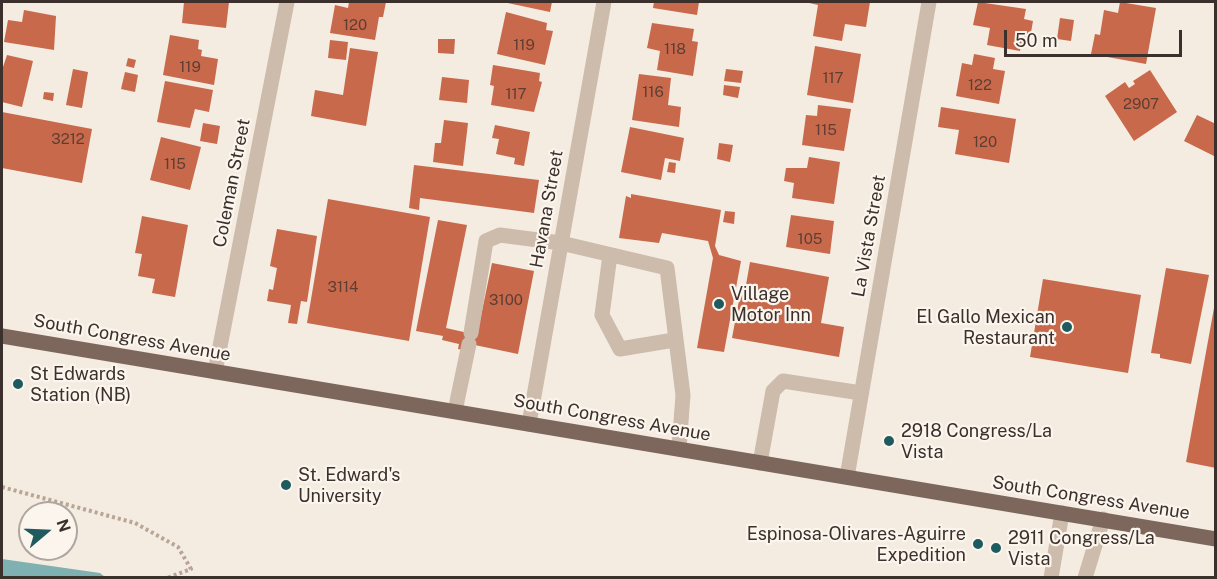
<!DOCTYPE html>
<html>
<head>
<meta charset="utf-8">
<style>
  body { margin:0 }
  #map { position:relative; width:1217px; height:579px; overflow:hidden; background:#f4ebe1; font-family:"Public Sans",sans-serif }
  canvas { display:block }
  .frame { position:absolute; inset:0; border:3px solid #3b302b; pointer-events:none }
  .north { position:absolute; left:18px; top:501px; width:60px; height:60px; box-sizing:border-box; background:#fbf5ee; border:2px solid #aea6a0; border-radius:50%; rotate:71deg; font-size:16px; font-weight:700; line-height:24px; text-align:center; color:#3b302b }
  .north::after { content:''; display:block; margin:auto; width:21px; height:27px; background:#1f5a5e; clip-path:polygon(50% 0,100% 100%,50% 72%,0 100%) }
  .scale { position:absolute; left:1004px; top:30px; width:178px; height:27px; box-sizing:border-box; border:3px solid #3b302b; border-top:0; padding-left:8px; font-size:18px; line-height:21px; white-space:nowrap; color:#3b302b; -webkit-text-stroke:4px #fbf5ee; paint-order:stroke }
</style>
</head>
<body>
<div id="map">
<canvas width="1217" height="579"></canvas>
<div class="frame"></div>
<div class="north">N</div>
<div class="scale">50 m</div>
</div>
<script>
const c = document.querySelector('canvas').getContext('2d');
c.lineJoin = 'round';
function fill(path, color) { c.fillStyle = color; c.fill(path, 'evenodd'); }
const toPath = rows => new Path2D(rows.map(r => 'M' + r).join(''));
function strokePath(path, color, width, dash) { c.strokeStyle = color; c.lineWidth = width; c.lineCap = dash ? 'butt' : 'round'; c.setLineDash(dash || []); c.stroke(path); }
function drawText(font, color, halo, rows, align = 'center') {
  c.font = font + ' "Public Sans",sans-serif'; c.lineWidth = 4.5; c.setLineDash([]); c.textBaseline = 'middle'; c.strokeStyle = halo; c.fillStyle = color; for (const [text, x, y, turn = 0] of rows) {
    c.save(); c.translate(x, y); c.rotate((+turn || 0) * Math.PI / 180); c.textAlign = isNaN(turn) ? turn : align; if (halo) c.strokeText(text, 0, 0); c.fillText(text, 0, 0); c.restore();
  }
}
fill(toPath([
  [2,559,100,573,105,577,2,577]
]), '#7fb0b2');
fill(toPath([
  [184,2,229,2,226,28,182,23],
  [349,2,386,2,383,17,379,17,375,40,330,33,335,5,348,8],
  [503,2,552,2,550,12],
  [654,2,699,2,697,15,653,8],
  [805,2,870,2,866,27,845,24,842,41,813,36,818,5],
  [978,2,1026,9,1024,19,1033,21,1030,38,1023,36,1020,51,987,45,990,28,973,25],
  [1120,2,1156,8,1146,64,1091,54,1095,34,1100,35,1104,10,1118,13],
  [24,10,56,16,54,50,4,42,8,20,22,22],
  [506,12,547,23,546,30,553,31,545,65,497,54],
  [1060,18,1074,20,1071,41,1057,39],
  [652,23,694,29,692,41,698,42,693,76,657,70,660,51,647,48],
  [170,35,199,40,198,49,202,50,201,56,218,59,214,85,163,75],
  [438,39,455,39,454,54,438,53],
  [330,40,348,42,346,60,328,58],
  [815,46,861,54,853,103,807,95],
  [350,48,378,52,366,126,311,116,315,90,343,95],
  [974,54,995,58,993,69,1005,71,999,104,956,96,962,63,972,65],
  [7,55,33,61,22,107,2,102,2,70],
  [128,58,136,60,134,68,126,66],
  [493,65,540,73,539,81,542,82,534,112,491,105,494,86,490,85],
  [73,69,88,72,82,108,66,105],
  [726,69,743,71,741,83,724,81],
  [1150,70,1177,112,1134,141,1105,96,1125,82,1129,88,1135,84,1133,81],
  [125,72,138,75,135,92,121,89],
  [639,74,671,78,668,105,681,107,679,127,632,120],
  [442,77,469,80,467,103,439,100],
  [165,81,213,90,209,112,195,109,190,128,157,122],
  [724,85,740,87,738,98,723,95],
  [44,92,54,93,53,101,43,99],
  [818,105,851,109,844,151,802,145,806,115,817,116],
  [941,107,1016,119,1009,163,955,154,959,130,938,127],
  [2,112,92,129,82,183,2,168],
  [1197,115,1216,124,1216,157,1184,141],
  [444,120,468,123,463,166,433,162,435,143,441,143],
  [203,123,220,126,217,144,200,141],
  [495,125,530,132,524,166,514,164,515,158,496,154,499,139,492,138],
  [630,127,684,138,680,161,665,158,661,180,621,172],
  [161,137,201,147,190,190,150,180],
  [719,143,733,145,730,162,717,159],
  [809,157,840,162,834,204,792,198,794,183,784,181,786,168,807,168],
  [669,162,676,163,675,173,667,172],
  [414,165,539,180,534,213,420,198,419,210,409,208],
  [631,194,721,210,715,246,719,255,741,261,724,352,697,348,713,258,708,241,662,233,659,243,619,238,626,196,631,198],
  [328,199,430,217,409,341,307,323],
  [725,211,735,212,734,224,723,222],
  [791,215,834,221,830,254,786,247],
  [142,216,188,225,175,297,152,293,155,279,138,276,142,254,135,253],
  [438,220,467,225,446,328,477,335,492,263,534,271,518,354,465,343,464,350,458,349,459,344,442,340,443,336,416,331],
  [277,229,317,236,307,302,301,301,297,324,288,323,291,305,267,301,269,289,273,290,277,268,270,266],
  [750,262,829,277,821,323,844,327,839,357,732,338,742,284,746,285],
  [1166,268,1209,275,1191,364,1160,358,1160,354,1151,353],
  [1043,279,1141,295,1128,373,1030,357],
  [1214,308,1216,308,1216,468,1186,462]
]), '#c8694b');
strokePath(toPath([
  [2,487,135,523,178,547,191,569,167,578]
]), '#b9a596', 4, [3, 3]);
strokePath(toPath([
  [610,255,602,315,620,349,674,340],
  [471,333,486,241,500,235,561,243,667,268,683,395,679,449],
  [215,372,287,2],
  [455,411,469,344],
  [529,424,604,2],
  [760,463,773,391,783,381,861,393],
  [847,477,929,2],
  [1051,578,1062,513],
  [1085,578,1103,519]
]), '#cdbbac', 15);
strokePath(toPath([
  [2,336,1216,539]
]), '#7d675c', 15);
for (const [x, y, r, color] of [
  [719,304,6,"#1f5a5e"],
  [1067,327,6,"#1f5a5e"],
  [18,384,6,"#1f5a5e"],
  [889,441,6,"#1f5a5e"],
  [286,485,6,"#1f5a5e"],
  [978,544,6,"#1f5a5e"],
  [996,548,6,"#1f5a5e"]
]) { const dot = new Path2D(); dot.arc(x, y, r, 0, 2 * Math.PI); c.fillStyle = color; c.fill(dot); strokePath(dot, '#fbf5ee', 2); }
drawText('15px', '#5e3e33', null, [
  ["120",355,25],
  ["119",524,45],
  ["118",675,49],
  ["119",190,67],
  ["117",833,78],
  ["122",980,85],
  ["116",653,92],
  ["117",516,94],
  ["2907",1141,104],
  ["115",826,130],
  ["3212",68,139],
  ["120",985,142],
  ["115",175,164],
  ["105",810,239],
  ["3114",343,287],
  ["3100",506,300]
]);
drawText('18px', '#3b302b', '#fbf5ee', [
  ["Coleman Street",232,183,-79],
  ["Havana Street",547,209,-80],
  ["La Vista Street",869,236,-80],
  ["South Congress Avenue",132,338,10],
  ["South Congress Avenue",612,418,10],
  ["South Congress Avenue",1091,498,9]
]);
drawText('18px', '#3b302b', '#fbf5ee', [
  ["Village",731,294],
  ["Motor Inn",731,315],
  ["El Gallo Mexican",1055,317,"right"],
  ["Restaurant",1055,338,"right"],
  ["St Edwards",30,374],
  ["Station (NB)",30,395],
  ["2918 Congress/La",901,431],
  ["Vista",901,452],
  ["St. Edward's",298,475],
  ["University",298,496],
  ["Espinosa-Olivares-Aguirre",966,534,"right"],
  ["Expedition",966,555,"right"],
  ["2911 Congress/La",1008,538],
  ["Vista",1008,559]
], 'left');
</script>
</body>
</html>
